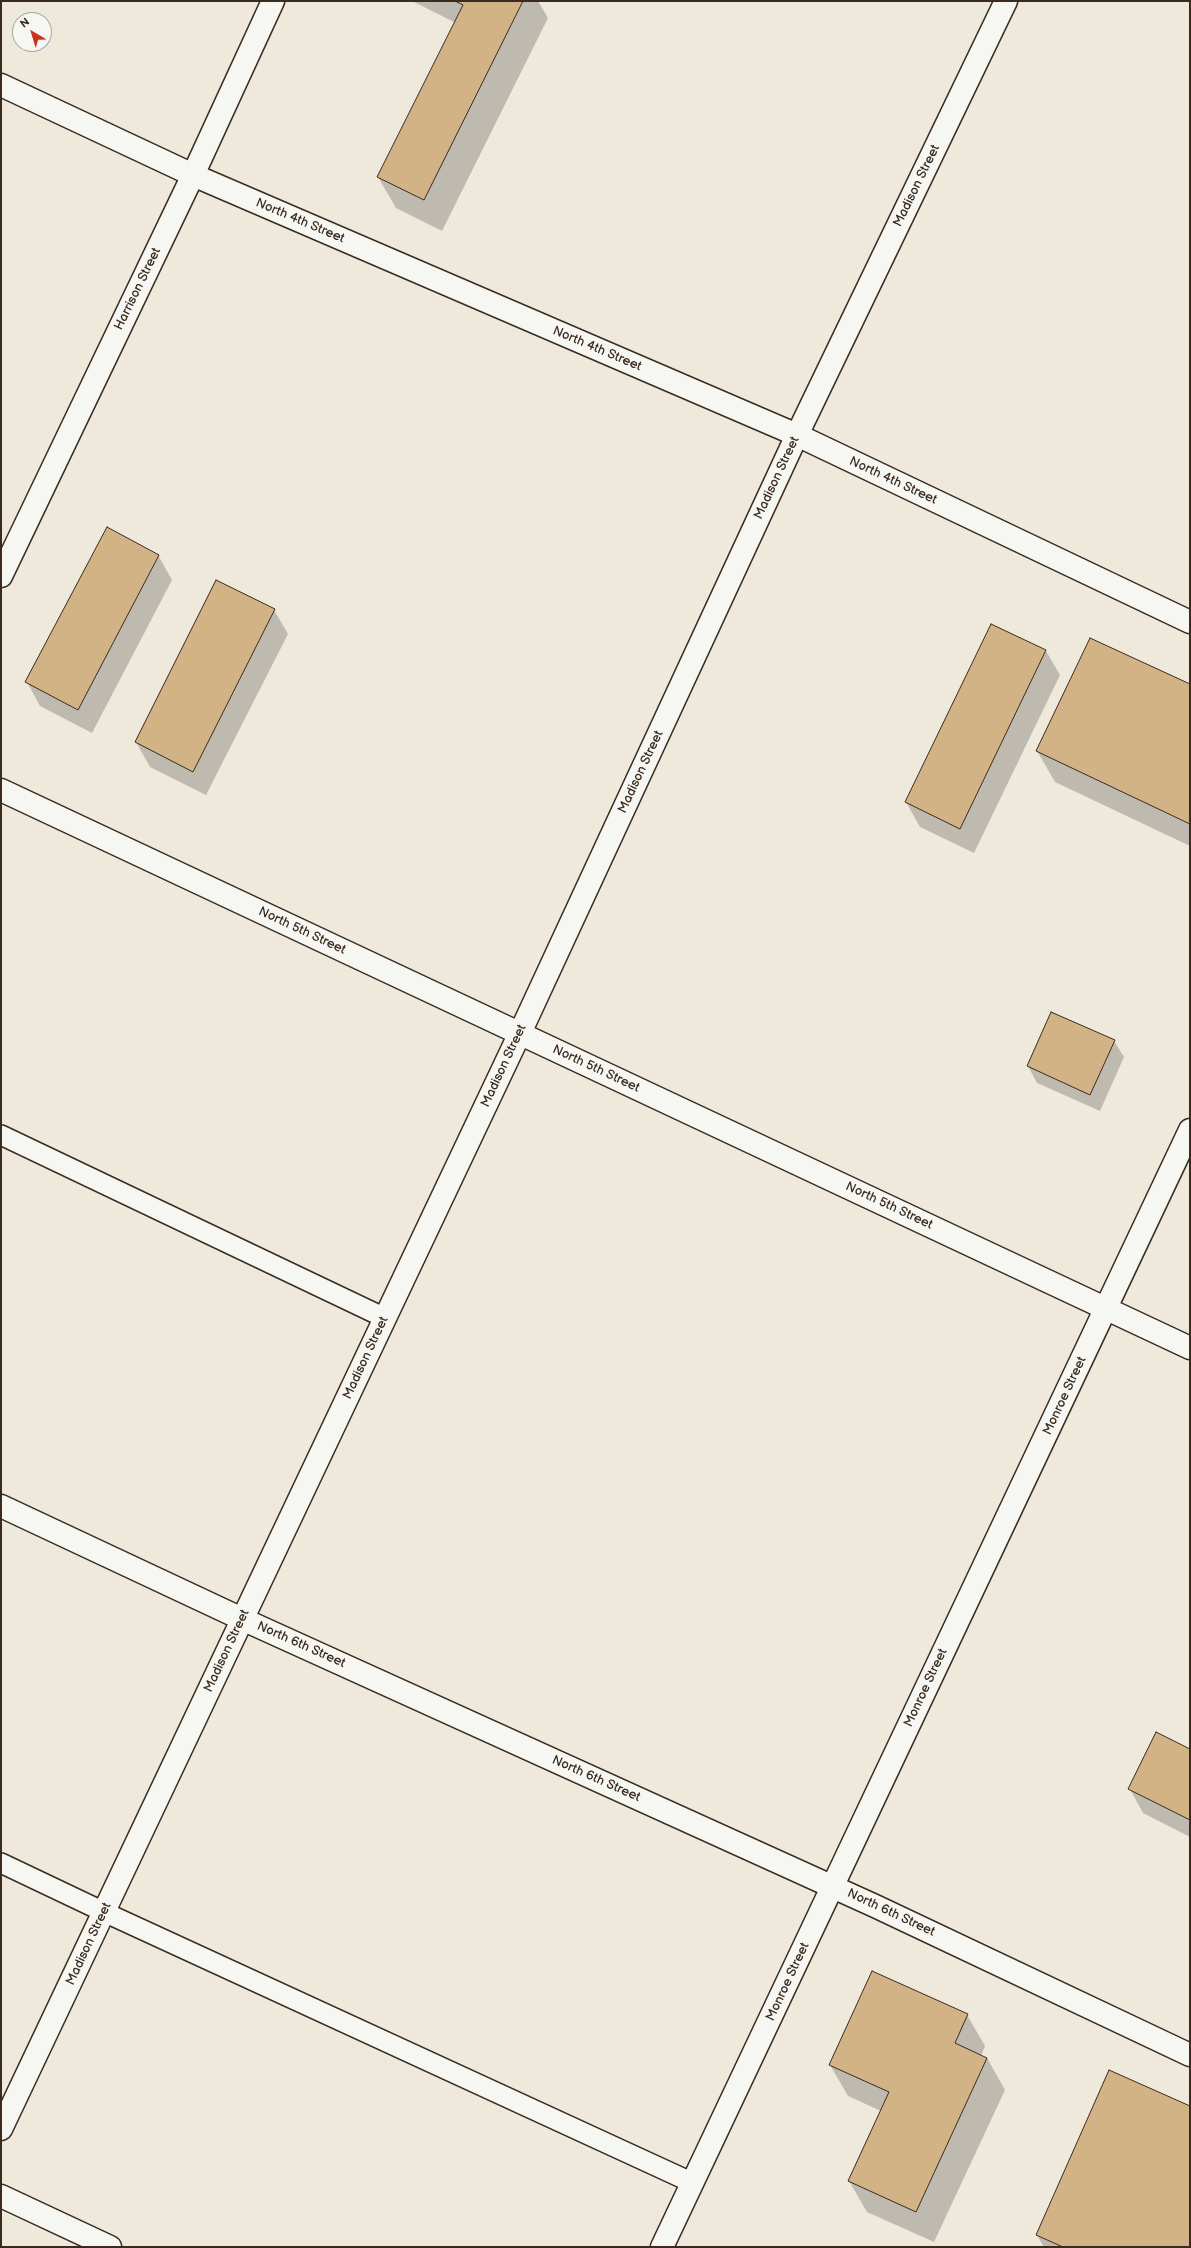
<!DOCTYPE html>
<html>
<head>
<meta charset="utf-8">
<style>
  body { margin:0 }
  #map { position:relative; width:1191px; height:2248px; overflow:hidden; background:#efe9dc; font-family:"Balsamiq Sans",sans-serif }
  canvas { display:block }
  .frame { position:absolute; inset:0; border:2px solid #3b2a1e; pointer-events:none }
  .north { position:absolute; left:12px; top:12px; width:40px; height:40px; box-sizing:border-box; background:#f6f6f2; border:1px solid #aba49d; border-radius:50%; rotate:322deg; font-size:11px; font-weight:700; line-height:16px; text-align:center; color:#3b2a1e }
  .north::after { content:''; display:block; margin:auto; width:14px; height:18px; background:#c8321e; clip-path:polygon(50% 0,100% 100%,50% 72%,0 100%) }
</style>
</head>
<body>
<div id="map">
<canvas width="1191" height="2248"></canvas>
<div class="frame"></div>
<div class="north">N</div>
</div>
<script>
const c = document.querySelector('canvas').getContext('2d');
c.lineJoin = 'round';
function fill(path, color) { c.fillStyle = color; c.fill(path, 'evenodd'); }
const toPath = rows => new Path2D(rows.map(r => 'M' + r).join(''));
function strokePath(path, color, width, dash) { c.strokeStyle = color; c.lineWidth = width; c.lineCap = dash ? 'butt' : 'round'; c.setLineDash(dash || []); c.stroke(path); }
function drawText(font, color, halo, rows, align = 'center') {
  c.font = font + ' "Balsamiq Sans",sans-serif'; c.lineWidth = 3; c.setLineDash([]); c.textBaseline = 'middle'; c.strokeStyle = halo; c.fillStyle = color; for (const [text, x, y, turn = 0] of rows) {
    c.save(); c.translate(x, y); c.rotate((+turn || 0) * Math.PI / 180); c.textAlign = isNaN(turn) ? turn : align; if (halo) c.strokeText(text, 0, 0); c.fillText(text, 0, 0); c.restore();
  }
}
fill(toPath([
  [412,1,538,1,548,18,442,231,396,208,378,177,456,23],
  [158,555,172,580,92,733,40,706,27,682],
  [217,581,274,610,288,634,206,795,150,767,136,742],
  [991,625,1046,651,1060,675,974,853,920,827,906,802],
  [1190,685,1190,846,1055,782,1037,751],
  [1114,1041,1124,1057,1100,1111,1037,1083,1028,1066],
  [1190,1750,1190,1837,1143,1813,1130,1789],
  [967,2015,985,2046,981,2056,987,2058,1005,2090,934,2242,867,2212,849,2181,881,2111,848,2096,830,2065],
  [1190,2107,1190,2247,1044,2247,1037,2235]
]), '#0003');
const building = toPath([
  [455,1,523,1,424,200,377,177,463,5,455,1],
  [107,527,159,555,78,710,25,682,107,527],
  [216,580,275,609,193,772,135,742,216,580],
  [991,624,1046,650,960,829,905,802,991,624],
  [1090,638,1190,684,1190,824,1036,751,1090,638],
  [1051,1012,1115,1040,1090,1095,1027,1066,1051,1012],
  [1156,1732,1190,1749,1190,1820,1128,1789,1156,1732],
  [872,1971,968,2014,955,2043,987,2058,916,2212,848,2181,889,2092,829,2065,872,1971],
  [1109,2070,1190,2106,1190,2247,1063,2247,1036,2235,1109,2070]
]);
fill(building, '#d2b386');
strokePath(building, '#3b2a1e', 1);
const lane = toPath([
  [1,1135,385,1318],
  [1,1863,104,1912,693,2183]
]);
const street = toPath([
  [1,576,193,175,273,1],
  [1,790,1190,1348],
  [1,1506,242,1619,875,1906,1190,2055],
  [1,2129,520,1033,797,435,1006,1],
  [1,2196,110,2247],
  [662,2247,1190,1130]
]);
const primary = toPath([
  [1,85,193,175,797,435,1190,622]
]);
strokePath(lane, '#3b2a1e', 22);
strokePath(street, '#3b2a1e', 25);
strokePath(primary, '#3b2a1e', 25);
strokePath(lane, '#f6f6f2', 19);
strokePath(street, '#f6f6f2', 22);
strokePath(primary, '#f6f6f2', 22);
drawText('13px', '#3b2a1e', '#f6f6f2', [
  ["Madison Street",917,186,-64],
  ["North 4th Street",300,221,23],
  ["Harrison Street",138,289,-64],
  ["North 4th Street",597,349,23],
  ["Madison Street",777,478,-65],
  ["North 4th Street",893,481,25],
  ["Madison Street",641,772,-65],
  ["North 5th Street",302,931,25],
  ["Madison Street",504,1066,-65],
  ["North 5th Street",596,1069,25],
  ["North 5th Street",889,1206,25],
  ["Madison Street",366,1358,-65],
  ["Monroe Street",1065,1396,-65],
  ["North 6th Street",301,1645,24],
  ["Madison Street",227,1651,-65],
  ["Monroe Street",926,1688,-65],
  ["North 6th Street",596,1779,24],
  ["North 6th Street",891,1913,25],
  ["Madison Street",89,1944,-65],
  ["Monroe Street",788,1982,-65]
]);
</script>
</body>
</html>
